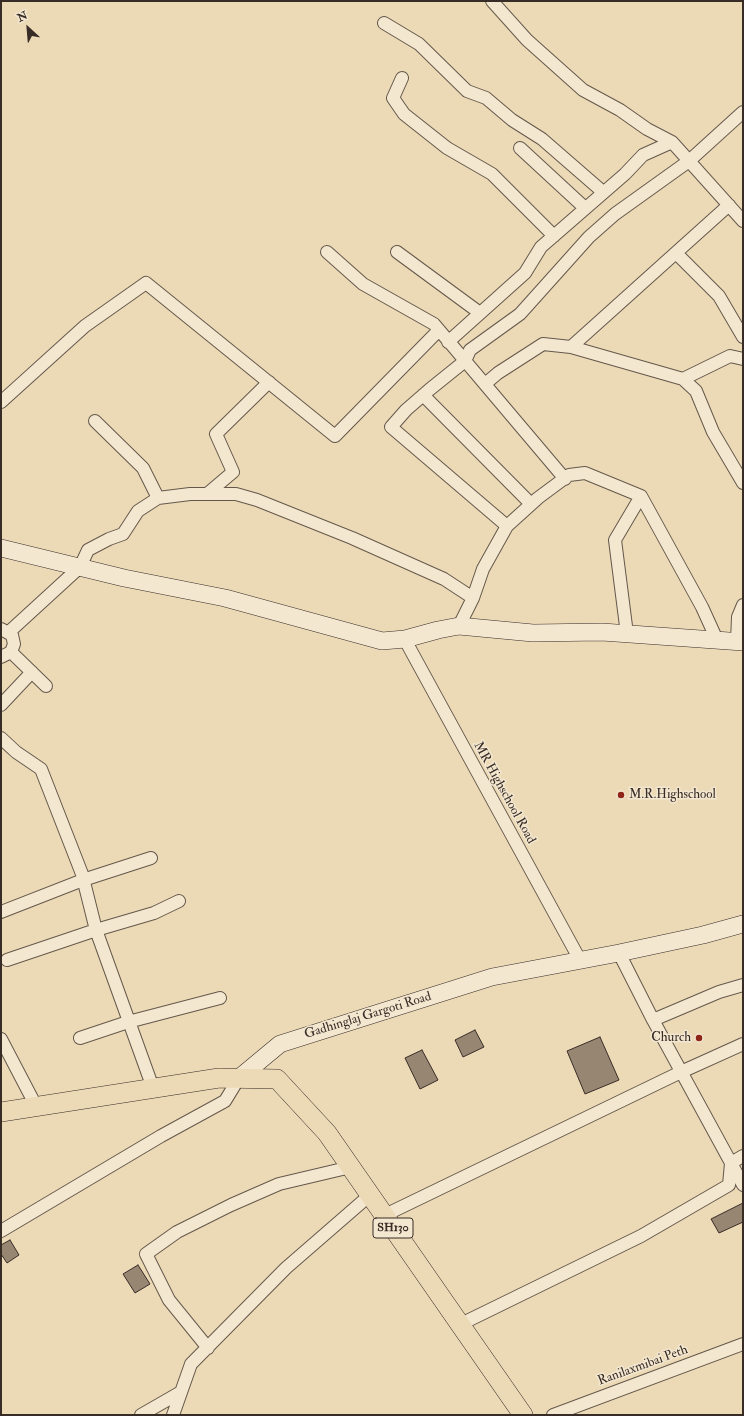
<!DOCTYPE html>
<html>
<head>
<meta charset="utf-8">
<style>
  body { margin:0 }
  #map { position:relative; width:744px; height:1416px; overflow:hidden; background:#ecdab7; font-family:"IM FELL Double Pica",serif }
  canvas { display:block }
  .frame { position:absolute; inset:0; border:2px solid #382c27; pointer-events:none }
  .north { position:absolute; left:8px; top:8px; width:40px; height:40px; -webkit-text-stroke:3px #f3e7d0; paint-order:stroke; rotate:334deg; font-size:11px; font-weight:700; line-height:16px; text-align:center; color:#382c27 }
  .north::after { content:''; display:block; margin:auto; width:14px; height:18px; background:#382c27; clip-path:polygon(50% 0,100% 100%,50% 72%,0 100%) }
</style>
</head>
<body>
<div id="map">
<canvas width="744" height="1416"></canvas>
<div class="frame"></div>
<div class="north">N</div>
</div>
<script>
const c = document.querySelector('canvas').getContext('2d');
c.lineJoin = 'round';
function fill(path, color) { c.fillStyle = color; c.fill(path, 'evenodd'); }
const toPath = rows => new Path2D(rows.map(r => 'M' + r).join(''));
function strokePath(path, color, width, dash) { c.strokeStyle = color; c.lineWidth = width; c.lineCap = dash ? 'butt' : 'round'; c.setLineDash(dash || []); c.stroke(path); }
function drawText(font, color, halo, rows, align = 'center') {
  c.font = font + ' "IM FELL Double Pica",serif'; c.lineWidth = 3; c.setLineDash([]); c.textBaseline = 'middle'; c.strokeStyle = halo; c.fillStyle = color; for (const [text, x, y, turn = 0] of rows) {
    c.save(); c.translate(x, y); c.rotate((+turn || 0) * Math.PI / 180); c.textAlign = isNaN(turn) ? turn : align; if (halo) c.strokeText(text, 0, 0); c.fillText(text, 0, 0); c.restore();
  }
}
const building = toPath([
  [475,1030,484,1047,463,1057,455,1040,475,1030],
  [600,1037,619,1080,585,1094,567,1051,600,1037],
  [422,1050,438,1080,420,1089,405,1058,422,1050],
  [743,1203,743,1222,719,1233,711,1219,743,1203],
  [10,1240,19,1255,7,1263,1,1254,1,1245,10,1240],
  [138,1265,150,1284,135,1293,123,1274,138,1265]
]);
fill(building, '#968672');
strokePath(building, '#382c27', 1);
const street = toPath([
  [492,1,527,40,583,90,620,110,647,129,672,142,743,221],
  [384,23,419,44,467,91,486,98,512,120,542,139,603,192],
  [402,78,393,98,404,114,447,148,492,174,554,236],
  [520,148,585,208],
  [327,252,363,284,434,324,565,479],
  [397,252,480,313],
  [676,253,719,296,743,337],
  [448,342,525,273,541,247,625,174,643,155,672,142],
  [571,347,729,205],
  [683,379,730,356,743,359],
  [485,384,498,373,543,344,571,347,683,379,696,391,713,432,743,483],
  [423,395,531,504],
  [1,402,85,326,146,283,335,436,439,330],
  [95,421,143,468,158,498],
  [207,494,233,472,216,434,269,382],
  [641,496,702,607,717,640],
  [507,526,391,427,406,410,429,390,465,361,470,350,520,314,589,237,615,214,689,161,743,112],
  [459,626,473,598,483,569,507,526,538,498,569,475,585,473,641,496,615,540,627,634],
  [1,629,12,635,14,644,11,652,1,657],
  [9,632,80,567,88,550,109,539,123,534,138,511,158,498,190,494,236,494,257,500,352,538,444,579,473,598],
  [404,638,580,960],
  [737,641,738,617,743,605],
  [11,652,46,686],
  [1,705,32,672],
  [1,738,16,752,41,769,82,874,96,930,153,1088],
  [1,912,83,880,151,858],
  [619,953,653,1020,743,1185],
  [7,960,96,930,154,913,179,901],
  [653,1020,719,992,743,985],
  [80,1038,128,1022,220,998],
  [1,1039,36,1106],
  [385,1215,681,1072,743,1044],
  [1,1231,161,1136,225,1101,239,1078],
  [461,1324,641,1236,729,1185,731,1163,743,1156],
  [208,1348,169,1300,146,1254,177,1232,231,1205,279,1184,351,1167],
  [141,1415,181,1392],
  [173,1415,191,1364,286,1268,370,1195],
  [553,1415,743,1344]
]);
const secondary = toPath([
  [1,548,124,578,225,598,382,641,405,639,438,630,459,626,533,633,602,632,743,642],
  [239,1078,280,1044,492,977,619,953,703,935,743,924]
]);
const primary = toPath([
  [1,1112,219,1078,277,1079,327,1133,523,1415]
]);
strokePath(street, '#65584b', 14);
strokePath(secondary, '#382c27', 18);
strokePath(primary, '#382c27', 20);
strokePath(street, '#f3e7d0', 12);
strokePath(secondary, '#f3e7d0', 17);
strokePath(primary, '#ecdab7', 19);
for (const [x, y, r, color] of [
  [621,795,4,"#8f2418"],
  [699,1038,4,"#8f2418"]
]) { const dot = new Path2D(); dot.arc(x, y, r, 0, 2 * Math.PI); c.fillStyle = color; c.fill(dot); strokePath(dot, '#f3e7d0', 1.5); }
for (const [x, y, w] of [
  [393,1228,40]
]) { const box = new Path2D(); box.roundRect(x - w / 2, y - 10, w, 20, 3); c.fillStyle = '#f3e7d0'; c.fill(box); strokePath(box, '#382c27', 1); }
drawText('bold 12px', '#382c27', null, [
  ["SH130",393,1228]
]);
drawText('13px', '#382c27', '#f3e7d0', [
  ["MR Highschool Road",504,793,61],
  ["Gadhinglaj Gargoti Road",368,1016,-17],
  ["Ranilaxmibai Peth",643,1366,-20]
]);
drawText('13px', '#382c27', '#f3e7d0', [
  ["M.R.Highschool",629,795],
  ["Church",691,1038,"right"]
], 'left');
</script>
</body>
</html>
